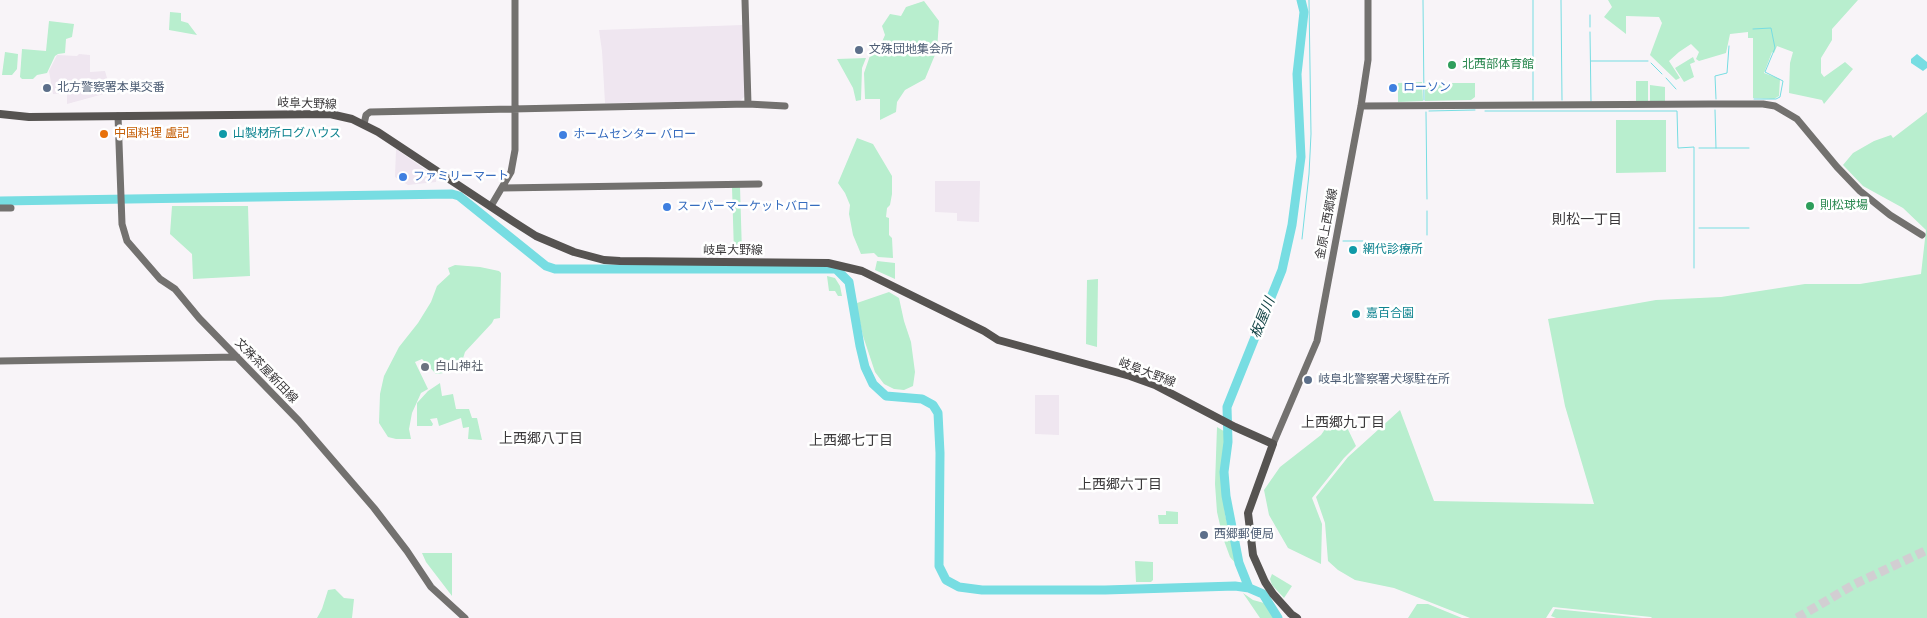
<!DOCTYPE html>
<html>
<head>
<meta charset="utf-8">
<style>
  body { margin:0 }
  canvas { display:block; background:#f8f4f8 }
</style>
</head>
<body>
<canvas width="1927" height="618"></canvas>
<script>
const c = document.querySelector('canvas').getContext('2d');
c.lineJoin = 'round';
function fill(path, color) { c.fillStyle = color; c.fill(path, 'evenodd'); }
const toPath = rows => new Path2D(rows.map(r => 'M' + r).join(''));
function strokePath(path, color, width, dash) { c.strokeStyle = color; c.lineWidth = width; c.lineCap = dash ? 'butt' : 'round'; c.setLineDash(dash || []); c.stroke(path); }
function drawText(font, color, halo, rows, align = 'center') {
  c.font = font + ' Helvetica,"Noto Sans JP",sans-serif'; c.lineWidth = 5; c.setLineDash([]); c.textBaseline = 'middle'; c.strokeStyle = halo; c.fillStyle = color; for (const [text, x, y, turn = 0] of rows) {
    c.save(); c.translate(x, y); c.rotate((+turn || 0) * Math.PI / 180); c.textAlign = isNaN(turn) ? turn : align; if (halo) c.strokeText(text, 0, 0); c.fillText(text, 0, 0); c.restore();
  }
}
fill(toPath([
  [743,25,745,96,740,101,605,103,602,51,599,30],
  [79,54,90,55,90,72,105,71,111,92,67,104,67,93,53,94,49,71,57,55,77,56],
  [396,149,436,177,436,182,408,185,395,177],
  [935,181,980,181,979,222,957,221,957,213,935,212],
  [1035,395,1059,395,1059,435,1035,434]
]), '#efe6f0');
fill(toPath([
  [1608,0,1858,0,1832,29,1832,40,1821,58,1821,73,1824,77,1845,62,1853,69,1824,104,1822,100,1789,93,1790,63,1793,52,1777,46,1774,53,1772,52,1764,73,1780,79,1779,96,1774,99,1753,98,1753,38,1748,38,1748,32,1730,34,1726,53,1699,61,1696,59,1699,52,1691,44,1679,52,1669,61,1680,78,1676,80,1650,55,1662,23,1659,17,1626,16,1626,34,1604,17,1612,7],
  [924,1,939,21,937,50,925,79,905,90,897,102,896,112,880,120,880,99,865,99,864,73,872,50,881,44,885,35,882,26,890,14,901,16,906,7],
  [170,12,181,13,181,21,188,23,197,35,169,30],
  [49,21,74,24,72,37,66,39,65,53,58,54,55,56,47,73,37,75,33,79,22,79,20,77,22,49,46,51],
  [5,52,18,54,17,69,12,75,2,75],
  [1693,57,1695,62,1690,64,1694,77,1684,82,1675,68],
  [866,58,862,68,861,100,856,101,853,88,837,59],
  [1636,81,1648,81,1648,101,1636,101],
  [1422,82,1423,101,1398,102,1398,83],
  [1425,83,1475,83,1475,97,1471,100,1425,101],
  [1650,85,1665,87,1665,101,1650,101],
  [1927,112,1927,618,1652,618,1651,617,1553,607,1546,618,1470,618,1394,588,1355,580,1338,570,1328,561,1325,523,1316,497,1348,457,1400,410,1434,501,1594,504,1565,406,1548,319,1656,300,1721,297,1805,284,1860,284,1921,274,1926,230,1903,208,1863,186,1843,165,1853,153,1874,141,1891,135,1893,138],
  [1616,120,1666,120,1666,172,1616,173],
  [857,138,873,144,892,176,892,194,890,205,887,208,886,217,889,218,889,235,892,238,893,258,878,257,874,253,861,254,853,235,849,214,850,205,845,193,838,183],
  [740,186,742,253,734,253,732,187],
  [172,206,248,206,250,276,193,279,192,254,170,234],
  [877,261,895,263,895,279,875,270],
  [455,265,480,267,499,271,501,273,500,318,494,319,492,323,465,352,459,371,436,374,422,359,415,362,428,389,421,393,412,413,409,429,411,439,396,439,388,437,379,423,380,394,384,376,399,347,418,323,431,302,437,286,450,274,448,268],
  [827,276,835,278,840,286,842,296,838,296,835,291,829,291],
  [1098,279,1097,347,1086,344,1087,280],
  [889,292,899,298,904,321,911,342,915,372,913,386,904,390,894,389,884,384,875,372,863,336,857,309,857,303],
  [440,383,442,396,453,394,456,409,469,409,472,418,477,418,482,440,468,439,469,427,463,428,461,418,439,426,437,418,430,419,433,424,432,426,417,426,417,403,428,391],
  [1342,417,1356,446,1344,458,1312,498,1322,524,1321,564,1288,548,1269,515,1264,490,1280,467,1321,435,1332,419],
  [1217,427,1227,433,1222,462,1222,486,1225,514,1236,564,1230,557,1223,538,1217,512,1215,484],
  [1166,511,1178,512,1178,524,1159,524,1158,515,1166,515],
  [422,553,452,553,452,596,426,562],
  [1135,561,1153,562,1153,580,1151,582,1136,582],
  [1272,574,1292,586,1284,598,1272,585,1270,579],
  [335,589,344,598,354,599,352,618,317,618,322,609,328,590],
  [1243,593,1253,600,1264,603,1274,618,1260,618],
  [1417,604,1428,604,1462,618,1408,618],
  [1555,609,1643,618,1556,618,1551,616]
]), '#b8eece');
fill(toPath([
  [1917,54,1927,62,1927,68,1923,71,1911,63,1911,59]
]), '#77dde2');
strokePath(toPath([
  [1423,0,1424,100],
  [1533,0,1533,100],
  [1561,0,1562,100],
  [1590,15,1590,27],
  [1753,29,1771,28,1775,48,1765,72,1783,81,1780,97,1776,99,1754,99],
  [1590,32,1591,101],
  [1591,61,1648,61],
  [1651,63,1662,74],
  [1666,78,1676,89],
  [1716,99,1715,76,1727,73,1729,46],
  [1715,110,1716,148],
  [1429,111,1475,110],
  [1485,111,1677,111,1678,148,1694,147,1694,268],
  [1426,112,1427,199],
  [1699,148,1749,148],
  [1427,211,1427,235],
  [1699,228,1749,228],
  [1302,239,1309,174,1311,134,1309,0],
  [1343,241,1363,241]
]), '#77dde2', 1);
strokePath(toPath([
  [0,201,452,194,459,196,546,266,555,269,836,269,849,282,860,346,865,367,873,384,886,396,922,399,933,405,938,413,940,453,939,566,946,580,959,587,982,590,1105,590,1235,586,1249,588,1263,594,1278,618],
  [1249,588,1239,563,1226,496,1224,472,1228,442,1227,407,1282,270,1292,225,1301,157,1297,74,1304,12,1301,0]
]), '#77dde2', 9);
strokePath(toPath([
  [1797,618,1855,584,1927,550]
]), '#d2ced2', 9, [9, 4.5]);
strokePath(toPath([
  [745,0,748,104],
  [1361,106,1711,104,1763,104,1775,106,1797,119,1837,167,1860,191,1890,215,1922,235],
  [118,116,122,224,127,241,160,279,175,289,199,318,299,421,374,508,407,551,431,587,465,618],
  [364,124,366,115,370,112,748,104,785,106],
  [502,188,759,184],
  [491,206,511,172,515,150,515,0],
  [0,208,11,208],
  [0,361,237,357],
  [1273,444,1317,341,1361,106,1368,60,1368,0]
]), '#73716f', 7);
strokePath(toPath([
  [0,114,29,117,330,114,352,119,378,132,514,222,536,236,574,252,604,260,620,261,828,263,862,271,984,331,998,340,1130,376,1155,385,1235,427,1273,444,1248,513,1253,555,1265,582,1273,594,1291,614,1297,618]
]), '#565351', 8);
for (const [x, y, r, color] of [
  [859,50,5,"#5c6f8a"],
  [1452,65,5,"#2e9e5b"],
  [47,88,5,"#5c6f8a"],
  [1393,88,5,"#3f7fe0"],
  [104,134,5,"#e8710a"],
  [223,134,5,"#0f9aa8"],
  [563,135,5,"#3f7fe0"],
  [403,177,5,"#3f7fe0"],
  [1810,206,5,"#2e9e5b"],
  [667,207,5,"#3f7fe0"],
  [1353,250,5,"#0f9aa8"],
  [1356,314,5,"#0f9aa8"],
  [425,367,5,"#6b7280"],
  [1308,380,5,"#5c6f8a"],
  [1204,535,5,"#5c6f8a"]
]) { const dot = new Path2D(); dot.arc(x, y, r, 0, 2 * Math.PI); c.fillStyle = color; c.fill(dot); strokePath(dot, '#fff', 2); }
drawText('12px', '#4e5e75', '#fff', [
  ["文殊団地集会所",869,50],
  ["北方警察署本巣交番",57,88],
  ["岐阜北警察署犬塚駐在所",1318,380],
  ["西郷郵便局",1214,535]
], 'left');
drawText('12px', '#27864d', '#fff', [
  ["北西部体育館",1462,65],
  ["則松球場",1820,206]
], 'left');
drawText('12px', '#366cbe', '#fff', [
  ["ローソン",1403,88],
  ["ホームセンター バロー",573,135],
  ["ファミリーマート",413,177],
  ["スーパーマーケットバロー",677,207]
], 'left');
drawText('12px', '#3a383a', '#fff', [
  ["岐阜大野線",307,104,2],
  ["金原上西郷線",1327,224,-79],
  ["岐阜大野線",733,251],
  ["文殊茶屋新田線",266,371,46],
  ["岐阜大野線",1147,373,21]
]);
drawText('12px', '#c56008', '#fff', [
  ["中国料理 盧記",114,134]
], 'left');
drawText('12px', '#0d838f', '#fff', [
  ["山製材所ログハウス",233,134],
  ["網代診療所",1363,250],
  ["嘉百合園",1366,314]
], 'left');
drawText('12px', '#5b616d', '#fff', [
  ["白山神社",435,367]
], 'left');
drawText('14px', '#3a383a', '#fff', [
  ["則松一丁目",1587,220],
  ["上西郷九丁目",1343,423],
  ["上西郷八丁目",541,439],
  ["上西郷七丁目",851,441],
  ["上西郷六丁目",1120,485]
]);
drawText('italic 14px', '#0b3d3f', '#fff', [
  ["板屋川",1263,318,-68]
]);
</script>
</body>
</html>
